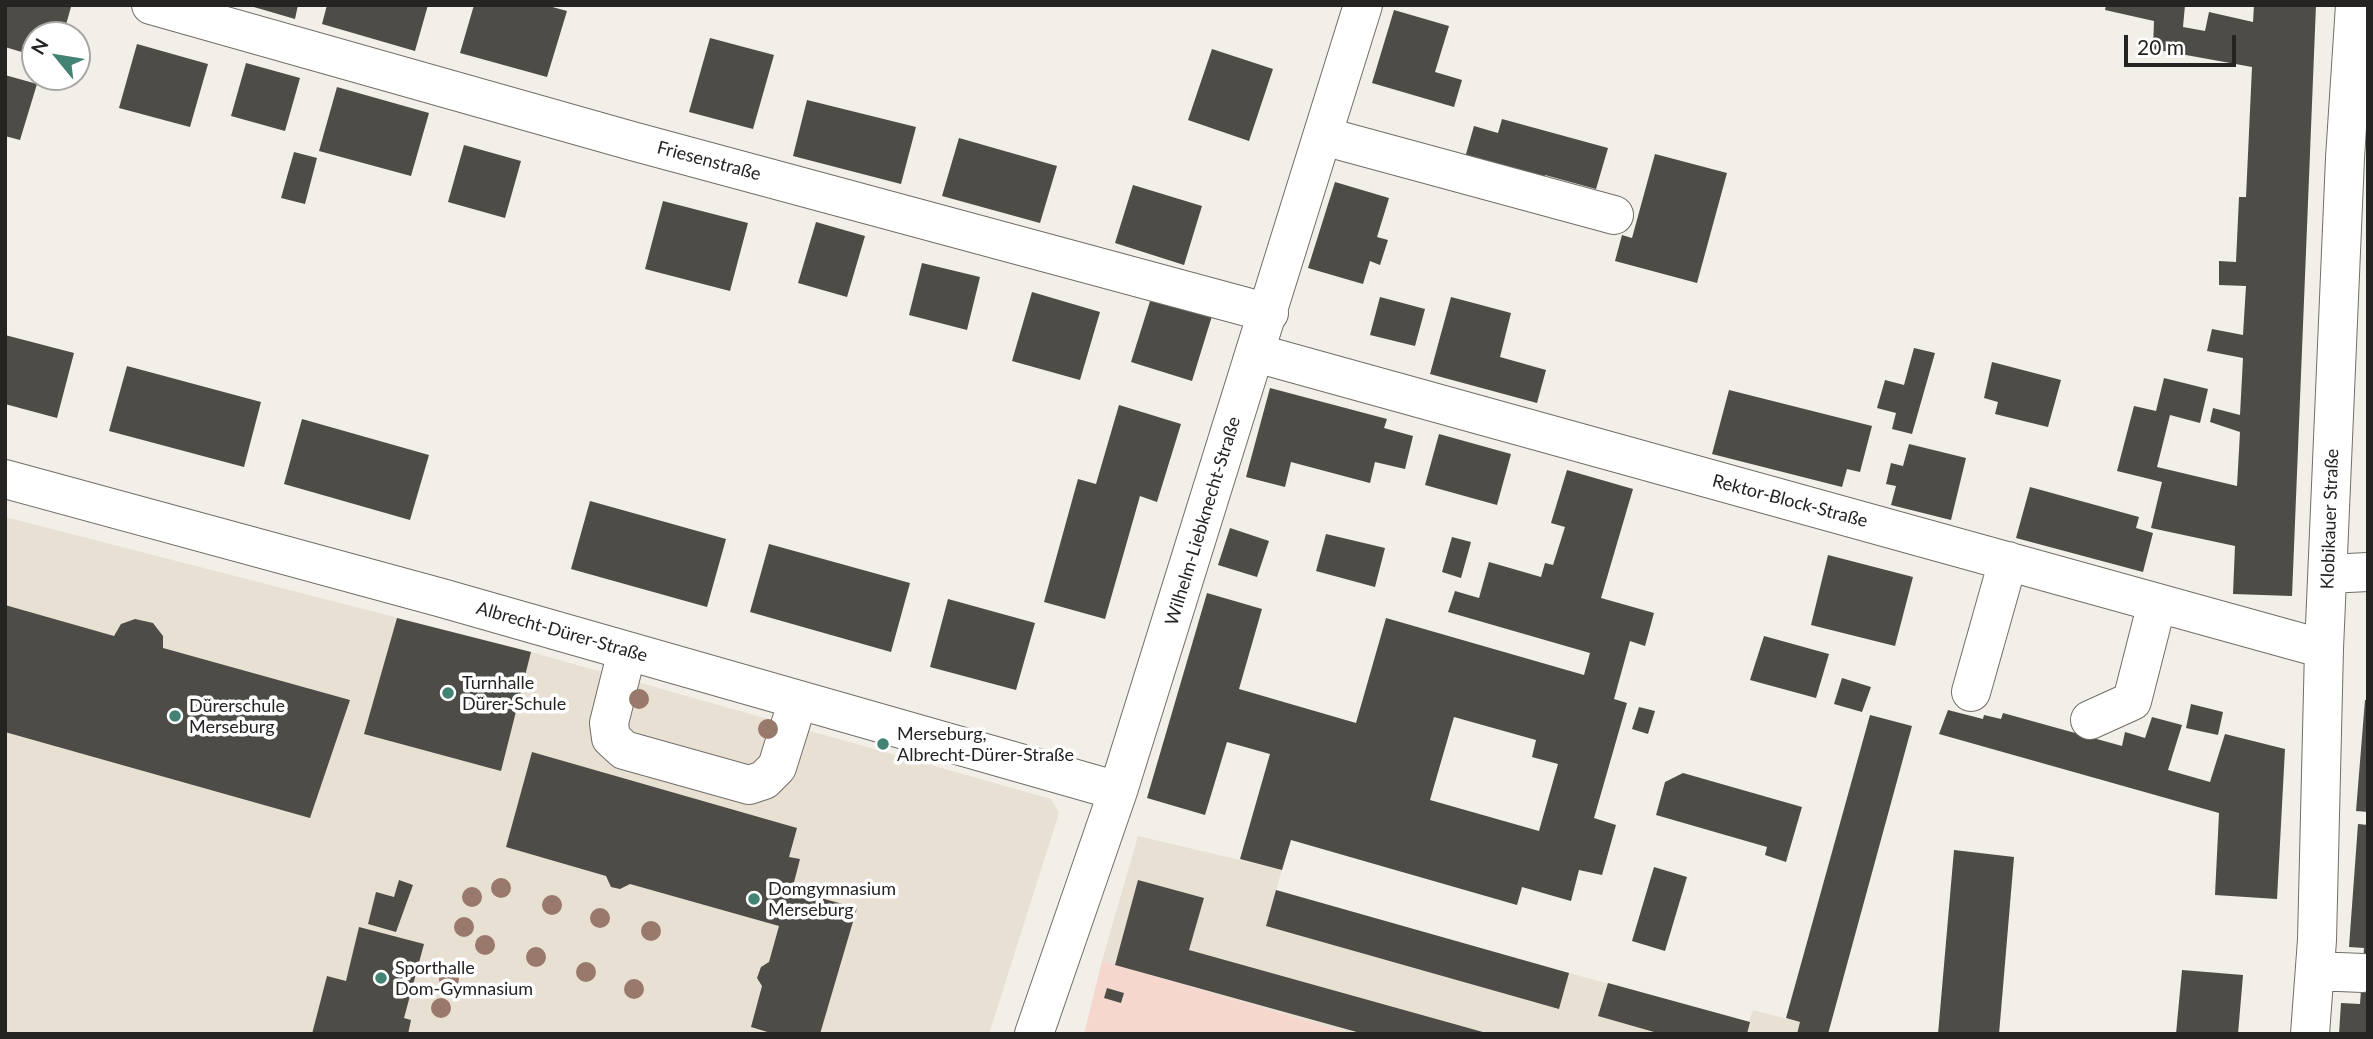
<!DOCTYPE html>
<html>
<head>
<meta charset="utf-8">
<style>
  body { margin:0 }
  #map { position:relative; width:2373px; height:1039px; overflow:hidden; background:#f2eee8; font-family:Lato,sans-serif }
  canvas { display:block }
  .frame { position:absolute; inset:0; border:7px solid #262422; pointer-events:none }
  .north { position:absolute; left:21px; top:21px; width:70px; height:70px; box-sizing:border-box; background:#fff; border:2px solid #a8a7a7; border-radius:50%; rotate:300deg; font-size:19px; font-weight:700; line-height:28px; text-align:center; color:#262422 }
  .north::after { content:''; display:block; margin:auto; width:24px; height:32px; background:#428374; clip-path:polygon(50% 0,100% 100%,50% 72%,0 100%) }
  .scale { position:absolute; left:2124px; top:35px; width:112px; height:32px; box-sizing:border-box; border:4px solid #262422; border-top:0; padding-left:9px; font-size:21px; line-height:24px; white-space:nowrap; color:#262422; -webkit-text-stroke:5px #fff; paint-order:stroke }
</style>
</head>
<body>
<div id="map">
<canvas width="2373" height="1039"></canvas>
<div class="frame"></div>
<div class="north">N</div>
<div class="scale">20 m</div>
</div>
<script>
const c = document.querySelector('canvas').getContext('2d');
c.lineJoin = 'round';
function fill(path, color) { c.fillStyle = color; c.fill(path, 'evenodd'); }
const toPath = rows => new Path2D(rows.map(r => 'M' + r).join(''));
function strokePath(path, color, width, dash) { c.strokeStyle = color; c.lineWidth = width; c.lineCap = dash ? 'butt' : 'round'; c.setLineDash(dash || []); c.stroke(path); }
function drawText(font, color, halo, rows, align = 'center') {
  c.font = font + ' Lato,sans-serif'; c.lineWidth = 7; c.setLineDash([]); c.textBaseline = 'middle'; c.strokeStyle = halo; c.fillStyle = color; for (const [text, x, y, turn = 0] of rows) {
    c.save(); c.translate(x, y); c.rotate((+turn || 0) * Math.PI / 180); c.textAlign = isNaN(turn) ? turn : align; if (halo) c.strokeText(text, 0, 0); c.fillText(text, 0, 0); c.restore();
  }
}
fill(toPath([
  [5,517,531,652,1051,799,1059,813,989,1034,5,1034],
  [1138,836,1282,870,1276,890,1569,973,1749,1022,1753,1010,1829,1030,1828,1034,1352,1034,1102,961]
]), '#e9e0d4');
fill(toPath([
  [1102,961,1352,1034,1084,1034]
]), '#f6d7cd');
fill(toPath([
  [5,5,65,5,71,7,63,35,35,35,35,56,5,47],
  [247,5,298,5,295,19],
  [327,5,428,5,415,51,322,24],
  [474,5,545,5,567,11,547,77,460,53],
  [2106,5,2185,5,2183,27,2205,31,2209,12,2253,22,2254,5,2316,5,2292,596,2233,594,2235,546,2151,528,2162,482,2117,471,2134,406,2156,411,2164,378,2208,389,2200,423,2170,415,2157,467,2237,486,2240,432,2210,422,2213,408,2240,415,2243,358,2207,351,2212,329,2243,335,2246,286,2219,285,2219,261,2236,262,2239,197,2246,197,2252,67,2153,49,2154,21,2105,10],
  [1394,10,1449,26,1435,72,1462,80,1454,107,1372,83],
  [710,38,774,55,753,129,689,112],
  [137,44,208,64,190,127,119,108],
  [1212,49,1273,69,1249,141,1188,120],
  [246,63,300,78,285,131,231,116],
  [5,75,37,84,20,140,5,136],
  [337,87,429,113,411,176,319,151],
  [807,100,916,127,901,184,793,156],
  [1502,119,1608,148,1596,189,1545,175,1543,182,1464,161,1474,126,1498,133],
  [959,138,1057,166,1040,223,942,196],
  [464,145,521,161,505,218,448,202],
  [294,152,317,158,305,204,281,198],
  [1655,154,1727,173,1697,283,1615,261,1622,235,1632,238],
  [1335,182,1389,198,1377,237,1388,240,1380,265,1370,261,1363,284,1308,268],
  [1133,185,1202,206,1184,265,1115,243],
  [663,201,748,223,730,291,645,269],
  [816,222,865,236,847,297,798,283],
  [922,263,980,277,967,330,909,315],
  [1032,292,1100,312,1080,380,1012,361],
  [1380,297,1425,309,1415,346,1370,335],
  [1451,297,1511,313,1500,357,1546,370,1537,403,1430,374],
  [1151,298,1212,316,1192,381,1131,362],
  [5,335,74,353,57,418,5,404],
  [1914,348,1935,353,1912,434,1892,429,1896,413,1877,408,1885,380,1904,385],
  [1992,362,2061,380,2048,427,1995,414,1998,402,1984,398],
  [127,366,261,402,244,467,109,431],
  [1270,388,1387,419,1384,428,1413,436,1405,469,1375,462,1370,483,1291,462,1285,487,1246,477],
  [1729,390,1872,426,1860,472,1847,469,1842,487,1712,454],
  [1119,405,1181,424,1157,502,1140,496,1105,619,1044,602,1078,479,1096,484],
  [302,419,429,455,410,520,284,484],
  [1439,434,1511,454,1497,505,1425,485],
  [1909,444,1966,458,1951,520,1891,505,1896,486,1886,484,1891,463,1903,466],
  [1567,470,1633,489,1601,598,1654,613,1645,646,1630,641,1614,699,1627,703,1594,818,1616,825,1602,875,1579,870,1571,901,1522,887,1517,905,1291,840,1282,870,1240,859,1270,754,1227,742,1205,815,1147,798,1207,593,1262,609,1239,689,1356,723,1386,618,1584,675,1590,653,1448,612,1455,591,1479,598,1489,562,1541,577,1545,563,1553,565,1565,527,1551,523],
  [1454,717,1536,740,1532,757,1558,764,1539,831,1430,800],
  [2030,487,2139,517,2136,528,2153,533,2143,572,2016,538],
  [590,501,726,539,707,607,571,569],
  [1230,528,1269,541,1257,577,1218,565],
  [1326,534,1385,548,1375,587,1316,571],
  [1452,537,1471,542,1461,578,1442,572],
  [769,544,910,583,891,652,750,612],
  [1828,555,1913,577,1895,646,1811,625],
  [948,599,1035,623,1016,690,930,667],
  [5,605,114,636,121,624,135,619,153,623,163,636,163,648,350,700,310,818,5,732],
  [397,618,531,652,501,771,364,734],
  [1764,636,1829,654,1816,698,1750,680],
  [1842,678,1871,687,1862,712,1834,704],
  [2365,700,2368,700,2368,812,2356,811],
  [2191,704,2223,712,2218,735,2186,728],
  [1639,707,1655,711,1648,734,1632,729],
  [1948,710,1983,719,1984,715,2001,719,2003,713,2122,746,2125,732,2145,738,2152,717,2182,725,2168,770,2210,782,2225,734,2285,749,2277,899,2215,895,2219,813,1939,734],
  [1870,715,1912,726,1828,1034,1797,1034,1800,1022,1786,1018],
  [532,752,797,828,789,857,800,859,792,890,857,908,820,1034,774,1034,751,1027,762,986,757,978,761,967,769,962,779,926,630,884,620,889,611,887,606,876,506,847],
  [1683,773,1802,807,1786,862,1765,855,1767,847,1656,815,1665,782],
  [2358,824,2368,825,2368,1034,2339,1034,2341,1003,2360,1004,2364,948,2349,947],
  [1954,850,2014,857,1999,1034,1938,1034],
  [1654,867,1687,877,1665,951,1632,941],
  [399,880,413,885,396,932,368,924,376,892,394,897],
  [1138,880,1204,898,1189,950,1490,1034,1364,1034,1115,965],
  [1276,890,1569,973,1559,1009,1266,926],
  [359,927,424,944,404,1018,411,1020,408,1034,312,1034,327,976,346,981],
  [2182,970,2243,975,2238,1034,2176,1034],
  [1608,983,1750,1022,1747,1034,1661,1034,1598,1016],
  [1107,988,1124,993,1121,1003,1104,998]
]), '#4d4c46');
const minor = toPath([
  [151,5,632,141,1269,313],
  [1323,136,1614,215],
  [1256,353,2324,649],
  [5,479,442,598,1118,791],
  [2328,574,2368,572],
  [627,651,609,723,611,738,624,750,749,785,764,780,777,767,798,700],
  [1971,692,2008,561],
  [2090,720,2132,701,2157,603],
  [2315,971,2363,973],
  [1034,1034,1118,791,1363,5],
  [2310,1034,2317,940,2324,649,2345,158,2355,5]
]);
strokePath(minor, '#716e68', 40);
strokePath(minor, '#fff', 38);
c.fillStyle = '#99796b';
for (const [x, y] of [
  [639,699],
  [768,729],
  [501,888],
  [472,897],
  [552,905],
  [600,918],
  [464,927],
  [651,931],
  [485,945],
  [536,957],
  [586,972],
  [449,979],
  [634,989],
  [441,1008]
]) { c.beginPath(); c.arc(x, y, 10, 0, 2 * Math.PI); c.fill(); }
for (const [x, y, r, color] of [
  [448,693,7,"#428374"],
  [175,716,7,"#428374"],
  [883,744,7,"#428374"],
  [754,899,7,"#428374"],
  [381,978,7,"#428374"]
]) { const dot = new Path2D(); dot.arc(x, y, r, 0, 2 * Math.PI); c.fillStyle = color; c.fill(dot); strokePath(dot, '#fff', 2.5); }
drawText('18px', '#262422', '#fff', [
  ["Friesenstraße",709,161,15],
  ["Rektor-Block-Straße",1790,501,15],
  ["Klobikauer Straße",2330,519,-88],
  ["Wilhelm-Liebknecht-Straße",1203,521,-73],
  ["Albrecht-Dürer-Straße",562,632,16]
]);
drawText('18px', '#262422', '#fff', [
  ["Turnhalle",462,683],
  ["Dürer-Schule",462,704],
  ["Dürerschule",189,706],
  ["Merseburg",189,727],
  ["Merseburg,",897,734],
  ["Albrecht-Dürer-Straße",897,755],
  ["Domgymnasium",768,889],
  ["Merseburg",768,910],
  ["Sporthalle",395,968],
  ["Dom-Gymnasium",395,989]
], 'left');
</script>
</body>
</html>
